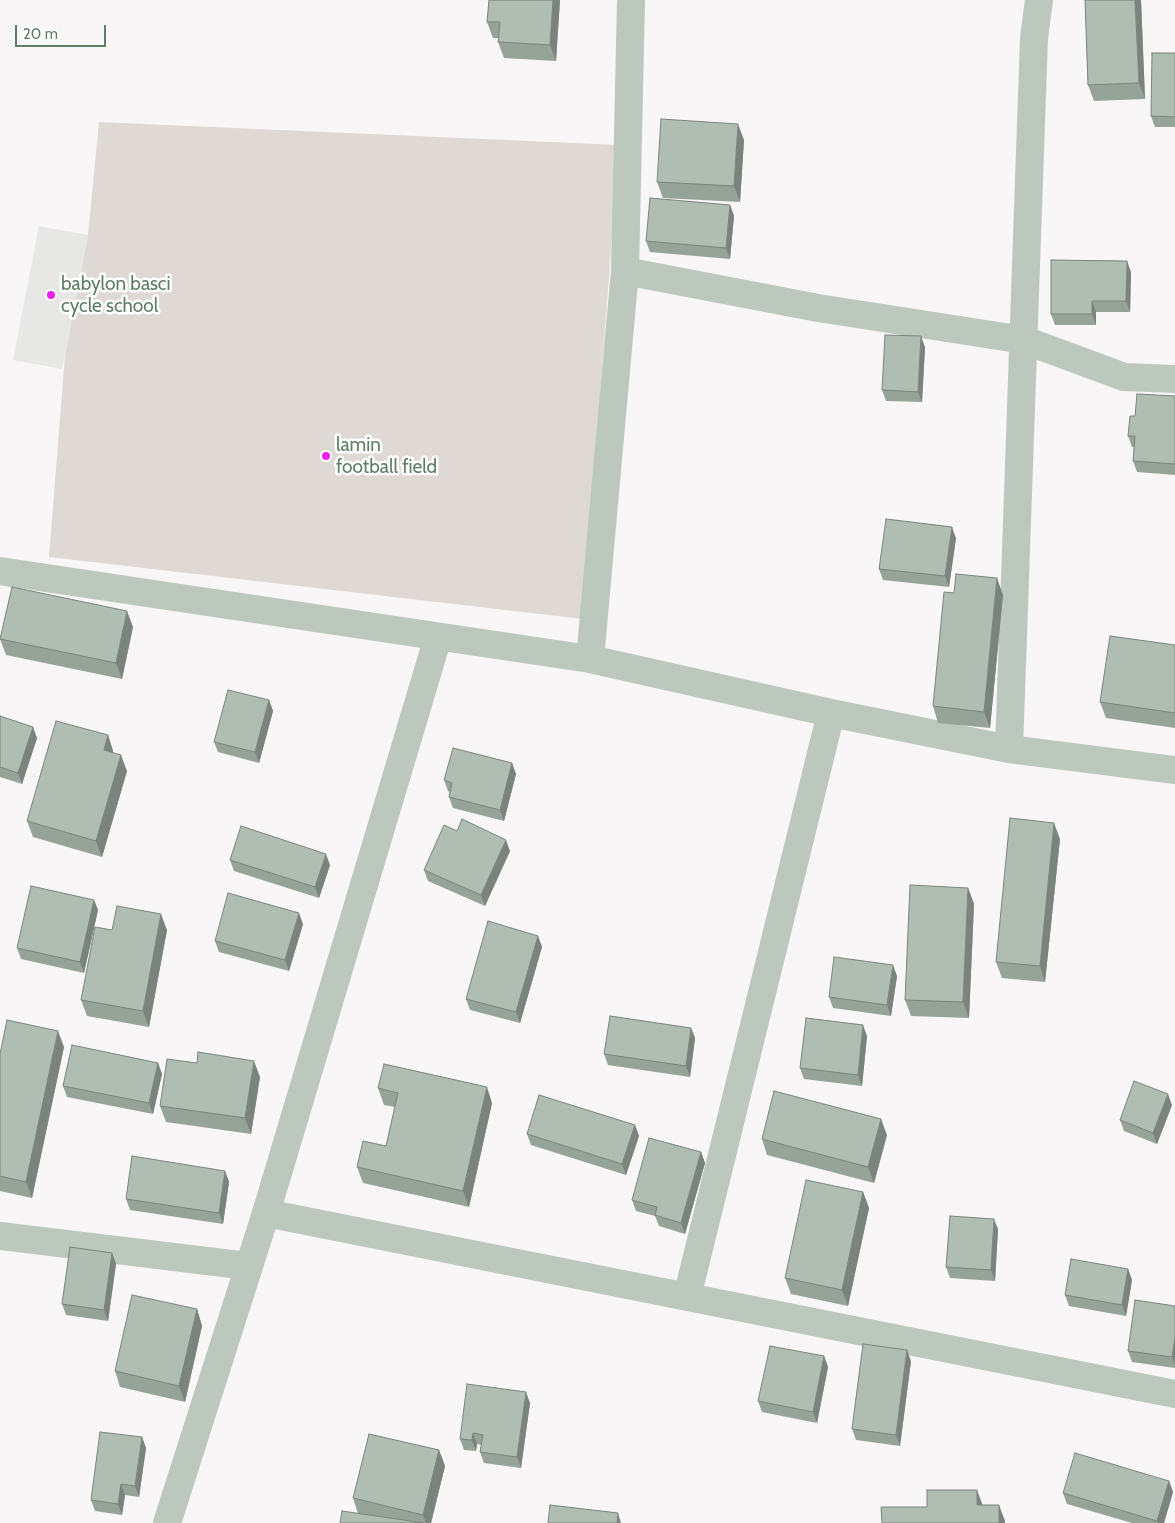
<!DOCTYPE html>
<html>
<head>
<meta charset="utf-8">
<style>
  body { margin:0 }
  #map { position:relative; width:1175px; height:1523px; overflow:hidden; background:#f9f6f7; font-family:Cabin,sans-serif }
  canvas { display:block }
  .scale { position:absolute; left:15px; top:25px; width:91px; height:22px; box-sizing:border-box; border:2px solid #5e7d65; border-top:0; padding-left:6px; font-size:15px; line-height:18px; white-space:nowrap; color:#5e7d65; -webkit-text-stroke:4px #fff; paint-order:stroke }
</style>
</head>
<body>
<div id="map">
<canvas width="1175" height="1523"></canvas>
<div class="scale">20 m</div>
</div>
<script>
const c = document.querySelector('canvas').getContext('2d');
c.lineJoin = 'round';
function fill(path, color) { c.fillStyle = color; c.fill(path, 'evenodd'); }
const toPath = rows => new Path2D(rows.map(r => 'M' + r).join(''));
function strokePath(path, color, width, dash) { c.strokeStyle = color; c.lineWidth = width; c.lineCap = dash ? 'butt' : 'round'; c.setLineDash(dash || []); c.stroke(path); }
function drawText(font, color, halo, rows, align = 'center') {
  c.font = font + ' Cabin,sans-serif'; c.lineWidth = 5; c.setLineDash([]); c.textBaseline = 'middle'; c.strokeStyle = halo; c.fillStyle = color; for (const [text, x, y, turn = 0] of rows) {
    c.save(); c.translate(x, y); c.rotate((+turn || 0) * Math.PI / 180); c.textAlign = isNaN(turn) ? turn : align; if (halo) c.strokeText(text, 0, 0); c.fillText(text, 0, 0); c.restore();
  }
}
fill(toPath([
  [39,226,88,235,62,369,13,360]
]), '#e7e7e6');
fill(toPath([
  [99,122,619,145,583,619,49,557,65,355,88,235]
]), '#ded9d5');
strokePath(toPath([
  [625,271,818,308,1024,340,1124,377,1175,379],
  [0,571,590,659,831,713,1009,749,1175,770],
  [590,659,625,271,631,0],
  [1009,749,1034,38,1039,0],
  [266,1213,1175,1394],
  [0,1236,248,1266],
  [687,1297,831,713],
  [167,1523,266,1213,438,637]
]), '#bcc7be', 28);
fill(toPath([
  [560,0,556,61,504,58,498,42,499,38,493,38,487,22],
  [1085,0,1141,0,1145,99,1094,101,1088,85],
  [1175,53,1175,127,1155,127,1151,116],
  [744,140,740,202,663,198,657,182],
  [730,205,734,216,730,259,650,252,646,241],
  [1131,272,1130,312,1096,312,1096,325,1055,325,1051,314],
  [925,347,922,402,886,401,882,390],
  [1175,396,1175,475,1137,472,1133,461,1134,447,1132,447,1128,436,1135,416],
  [956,538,949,587,883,580,879,569],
  [954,593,1003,595,990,728,938,723,933,706],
  [133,627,122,679,6,655,0,639],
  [1175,645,1175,728,1106,718,1100,702],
  [269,700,273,711,259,763,218,752,214,742],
  [0,716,37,738,22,784,0,777],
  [108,735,113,751,113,753,127,771,102,857,33,837,27,821],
  [512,763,516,774,504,821,453,808,449,797,450,792,448,791,444,780],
  [457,831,510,851,485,906,428,881,424,870],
  [1060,839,1045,982,1002,978,996,962],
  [230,860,330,865,319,898,234,871],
  [968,888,974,904,969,1018,911,1016,905,1000],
  [94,900,98,910,84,973,21,959,17,948],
  [303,924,289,971,219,952,215,941],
  [112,930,167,930,149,1027,87,1016,81,1000],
  [538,936,542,947,520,1023,470,1010,466,999],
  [897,976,891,1016,833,1008,829,997],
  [691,1028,695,1038,690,1077,608,1065,604,1054],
  [867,1036,862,1086,804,1079,800,1068],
  [64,1047,32,1198,0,1191,0,1054],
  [158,1063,162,1074,153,1114,67,1097,63,1086],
  [197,1063,260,1077,251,1134,166,1122,160,1106],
  [378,1088,492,1103,469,1207,363,1183,357,1167,386,1146,395,1107,384,1105],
  [1172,1105,1157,1144,1124,1131,1120,1120],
  [635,1125,639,1136,626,1175,531,1145,527,1134],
  [887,1135,874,1183,767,1155,762,1139],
  [701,1152,705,1163,685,1234,659,1226,655,1216,636,1211,632,1200],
  [225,1171,229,1182,223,1224,130,1210,126,1199],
  [863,1192,869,1208,848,1306,791,1294,785,1278],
  [998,1229,995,1281,950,1278,946,1267],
  [112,1253,116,1264,108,1321,66,1315,62,1304],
  [1128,1269,1132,1280,1126,1316,1069,1306,1065,1295],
  [1175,1306,1175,1368,1132,1362,1128,1351],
  [197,1309,202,1326,185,1402,120,1387,115,1371],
  [824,1356,828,1367,817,1423,762,1412,758,1401],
  [911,1361,900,1446,856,1440,852,1429],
  [530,1403,521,1468,484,1463,480,1452,481,1445,477,1444,476,1451,464,1450,460,1439],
  [142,1437,146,1448,139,1497,125,1495,122,1515,95,1511,91,1500],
  [439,1450,445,1466,431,1523,340,1523,358,1514,353,1498],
  [1169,1481,1173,1492,1164,1523,1132,1523,1067,1504,1063,1493]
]), '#96a399');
fill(toPath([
  [553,0,560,0,556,61,550,45],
  [1135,0,1141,0,1145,99,1139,83],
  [738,124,744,140,740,202,734,186],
  [730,205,734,216,730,259,726,248],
  [1127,261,1131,272,1130,312,1126,301],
  [1092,301,1096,312,1096,325,1092,314],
  [921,336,925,347,922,402,918,392],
  [952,527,956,538,949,587,945,576],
  [997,578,1003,595,990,728,984,712],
  [127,611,133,627,122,679,116,663],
  [269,700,273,711,259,763,255,752],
  [33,727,37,738,22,784,18,773],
  [108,735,113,751,109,766,104,750],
  [121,755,127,771,102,857,96,841],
  [512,763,516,774,504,821,500,810],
  [1054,823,1060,839,1045,982,1040,966],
  [506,840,510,851,485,906,481,895],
  [326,854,330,865,319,898,315,887],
  [968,888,974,904,969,1018,963,1002],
  [94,900,98,910,84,973,80,962],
  [299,913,303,924,289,971,285,960],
  [161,914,167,930,149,1027,143,1011],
  [538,936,542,947,520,1023,516,1012],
  [893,965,897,976,891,1016,887,1005],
  [863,1025,867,1036,862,1086,858,1075],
  [691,1028,695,1038,690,1077,686,1066],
  [58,1031,64,1047,32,1198,26,1182],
  [254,1061,260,1077,251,1134,245,1118],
  [158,1063,162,1074,153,1114,149,1103],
  [487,1087,492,1103,469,1207,463,1191],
  [1168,1094,1172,1105,1157,1144,1153,1133],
  [881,1119,887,1135,874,1183,868,1167],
  [635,1125,639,1136,626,1175,622,1164],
  [701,1152,705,1163,685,1234,681,1223],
  [225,1171,229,1182,223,1224,219,1213],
  [863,1192,869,1208,848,1306,842,1290],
  [994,1219,998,1229,995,1281,991,1270],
  [112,1253,116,1264,108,1321,104,1310],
  [1128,1269,1132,1280,1126,1316,1122,1305],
  [197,1309,202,1326,185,1402,179,1386],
  [1175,1338,1175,1365,1172,1357],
  [907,1350,911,1361,900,1446,896,1435],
  [824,1356,828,1367,817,1423,813,1412],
  [526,1392,530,1403,521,1468,517,1457],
  [473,1433,477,1444,476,1451,472,1440],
  [142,1437,146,1448,139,1497,135,1486],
  [439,1450,445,1466,431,1523,426,1523,423,1515],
  [1169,1481,1173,1492,1164,1523,1158,1523,1157,1521],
  [121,1484,125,1495,122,1515,118,1504],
  [977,1490,983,1506,977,1505],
  [999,1505,1005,1521,1005,1523,999,1523],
  [618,1513,621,1523,617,1523]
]), '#7a847d');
const building = toPath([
  [489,0,553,0,550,45,498,42,500,22,487,22,489,0],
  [1085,0,1135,0,1139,83,1088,85,1085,0],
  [1152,53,1175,53,1175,117,1151,116,1152,53],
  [661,119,738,124,734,186,657,182,661,119],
  [650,198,730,205,726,248,646,241,650,198],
  [1051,260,1127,261,1126,301,1092,301,1092,314,1051,314,1051,260],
  [885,335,921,336,918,392,882,390,885,335],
  [1137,394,1175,396,1175,464,1133,461,1135,436,1128,436,1130,416,1135,416,1137,394],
  [886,519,952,527,945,576,879,569,886,519],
  [956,574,997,578,984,712,933,706,944,592,954,593,956,574],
  [12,587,127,611,116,663,0,639,12,587],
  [1110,636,1175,645,1175,713,1100,702,1110,636],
  [228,690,269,700,255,752,214,742,228,690],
  [0,716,33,727,18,773,0,767,0,716],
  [56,721,108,735,104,750,121,755,96,841,27,821,56,721],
  [453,748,512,763,500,810,449,797,452,783,444,780,453,748],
  [1010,818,1054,823,1040,966,996,962,1010,818],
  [462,819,506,840,481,895,424,870,444,825,457,831,462,819],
  [241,826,326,854,315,887,230,860,241,826],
  [910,885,968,888,963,1002,905,1000,910,885],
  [31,886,94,900,80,962,17,948,31,886],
  [228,893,299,913,285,960,215,941,228,893],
  [117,906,161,914,143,1011,81,1000,95,927,112,930,117,906],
  [488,921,538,936,516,1012,466,999,488,921],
  [834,957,893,965,887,1005,829,997,834,957],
  [610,1016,691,1028,686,1066,604,1054,610,1016],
  [806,1018,863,1025,858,1075,800,1068,806,1018],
  [7,1020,58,1031,26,1182,0,1176,0,1054,7,1020],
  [72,1045,158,1063,149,1103,63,1086,72,1045],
  [198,1052,254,1061,245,1118,160,1106,167,1059,197,1063,198,1052],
  [384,1064,487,1087,463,1191,357,1167,363,1141,386,1146,398,1093,378,1088,384,1064],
  [1134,1081,1168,1094,1153,1133,1120,1120,1134,1081],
  [774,1091,881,1119,868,1167,762,1139,774,1091],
  [539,1095,635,1125,622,1164,527,1134,539,1095],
  [649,1138,701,1152,681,1223,655,1215,657,1207,632,1200,649,1138],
  [132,1156,225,1171,219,1213,126,1199,132,1156],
  [806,1180,863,1192,842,1290,785,1278,806,1180],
  [950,1216,994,1219,991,1270,946,1267,950,1216],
  [70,1247,112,1253,104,1310,62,1304,70,1247],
  [1071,1259,1128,1269,1122,1305,1065,1295,1071,1259],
  [132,1295,197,1309,179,1386,115,1371,132,1295],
  [1135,1300,1175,1306,1175,1338,1172,1357,1128,1351,1135,1300],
  [863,1344,907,1350,896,1435,852,1429,863,1344],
  [770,1346,824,1356,813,1412,758,1401,770,1346],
  [467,1384,526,1392,517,1457,480,1452,483,1435,473,1433,472,1440,460,1439,467,1384],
  [100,1432,142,1437,135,1486,121,1484,118,1504,91,1500,100,1432],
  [369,1434,439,1450,423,1515,353,1498,369,1434],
  [1075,1453,1169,1481,1157,1521,1063,1493,1075,1453],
  [927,1490,977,1490,977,1505,999,1505,999,1523,882,1523,881,1507,927,1507,927,1490],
  [550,1505,618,1513,617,1523,548,1523,550,1505],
  [342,1511,424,1523,340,1523,342,1511]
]);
fill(building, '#afbdb2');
strokePath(building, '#7a847d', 1);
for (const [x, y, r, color] of [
  [51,295,5,"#ed21e9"],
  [326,456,5,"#ed21e9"]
]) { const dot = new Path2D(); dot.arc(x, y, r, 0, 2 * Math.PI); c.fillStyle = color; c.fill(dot); strokePath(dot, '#fff', 2); }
drawText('19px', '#5e7d65', '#fff', [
  ["babylon basci",61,284],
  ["cycle school",61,306],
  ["lamin",336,445],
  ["football field",336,467]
], 'left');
</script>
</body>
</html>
